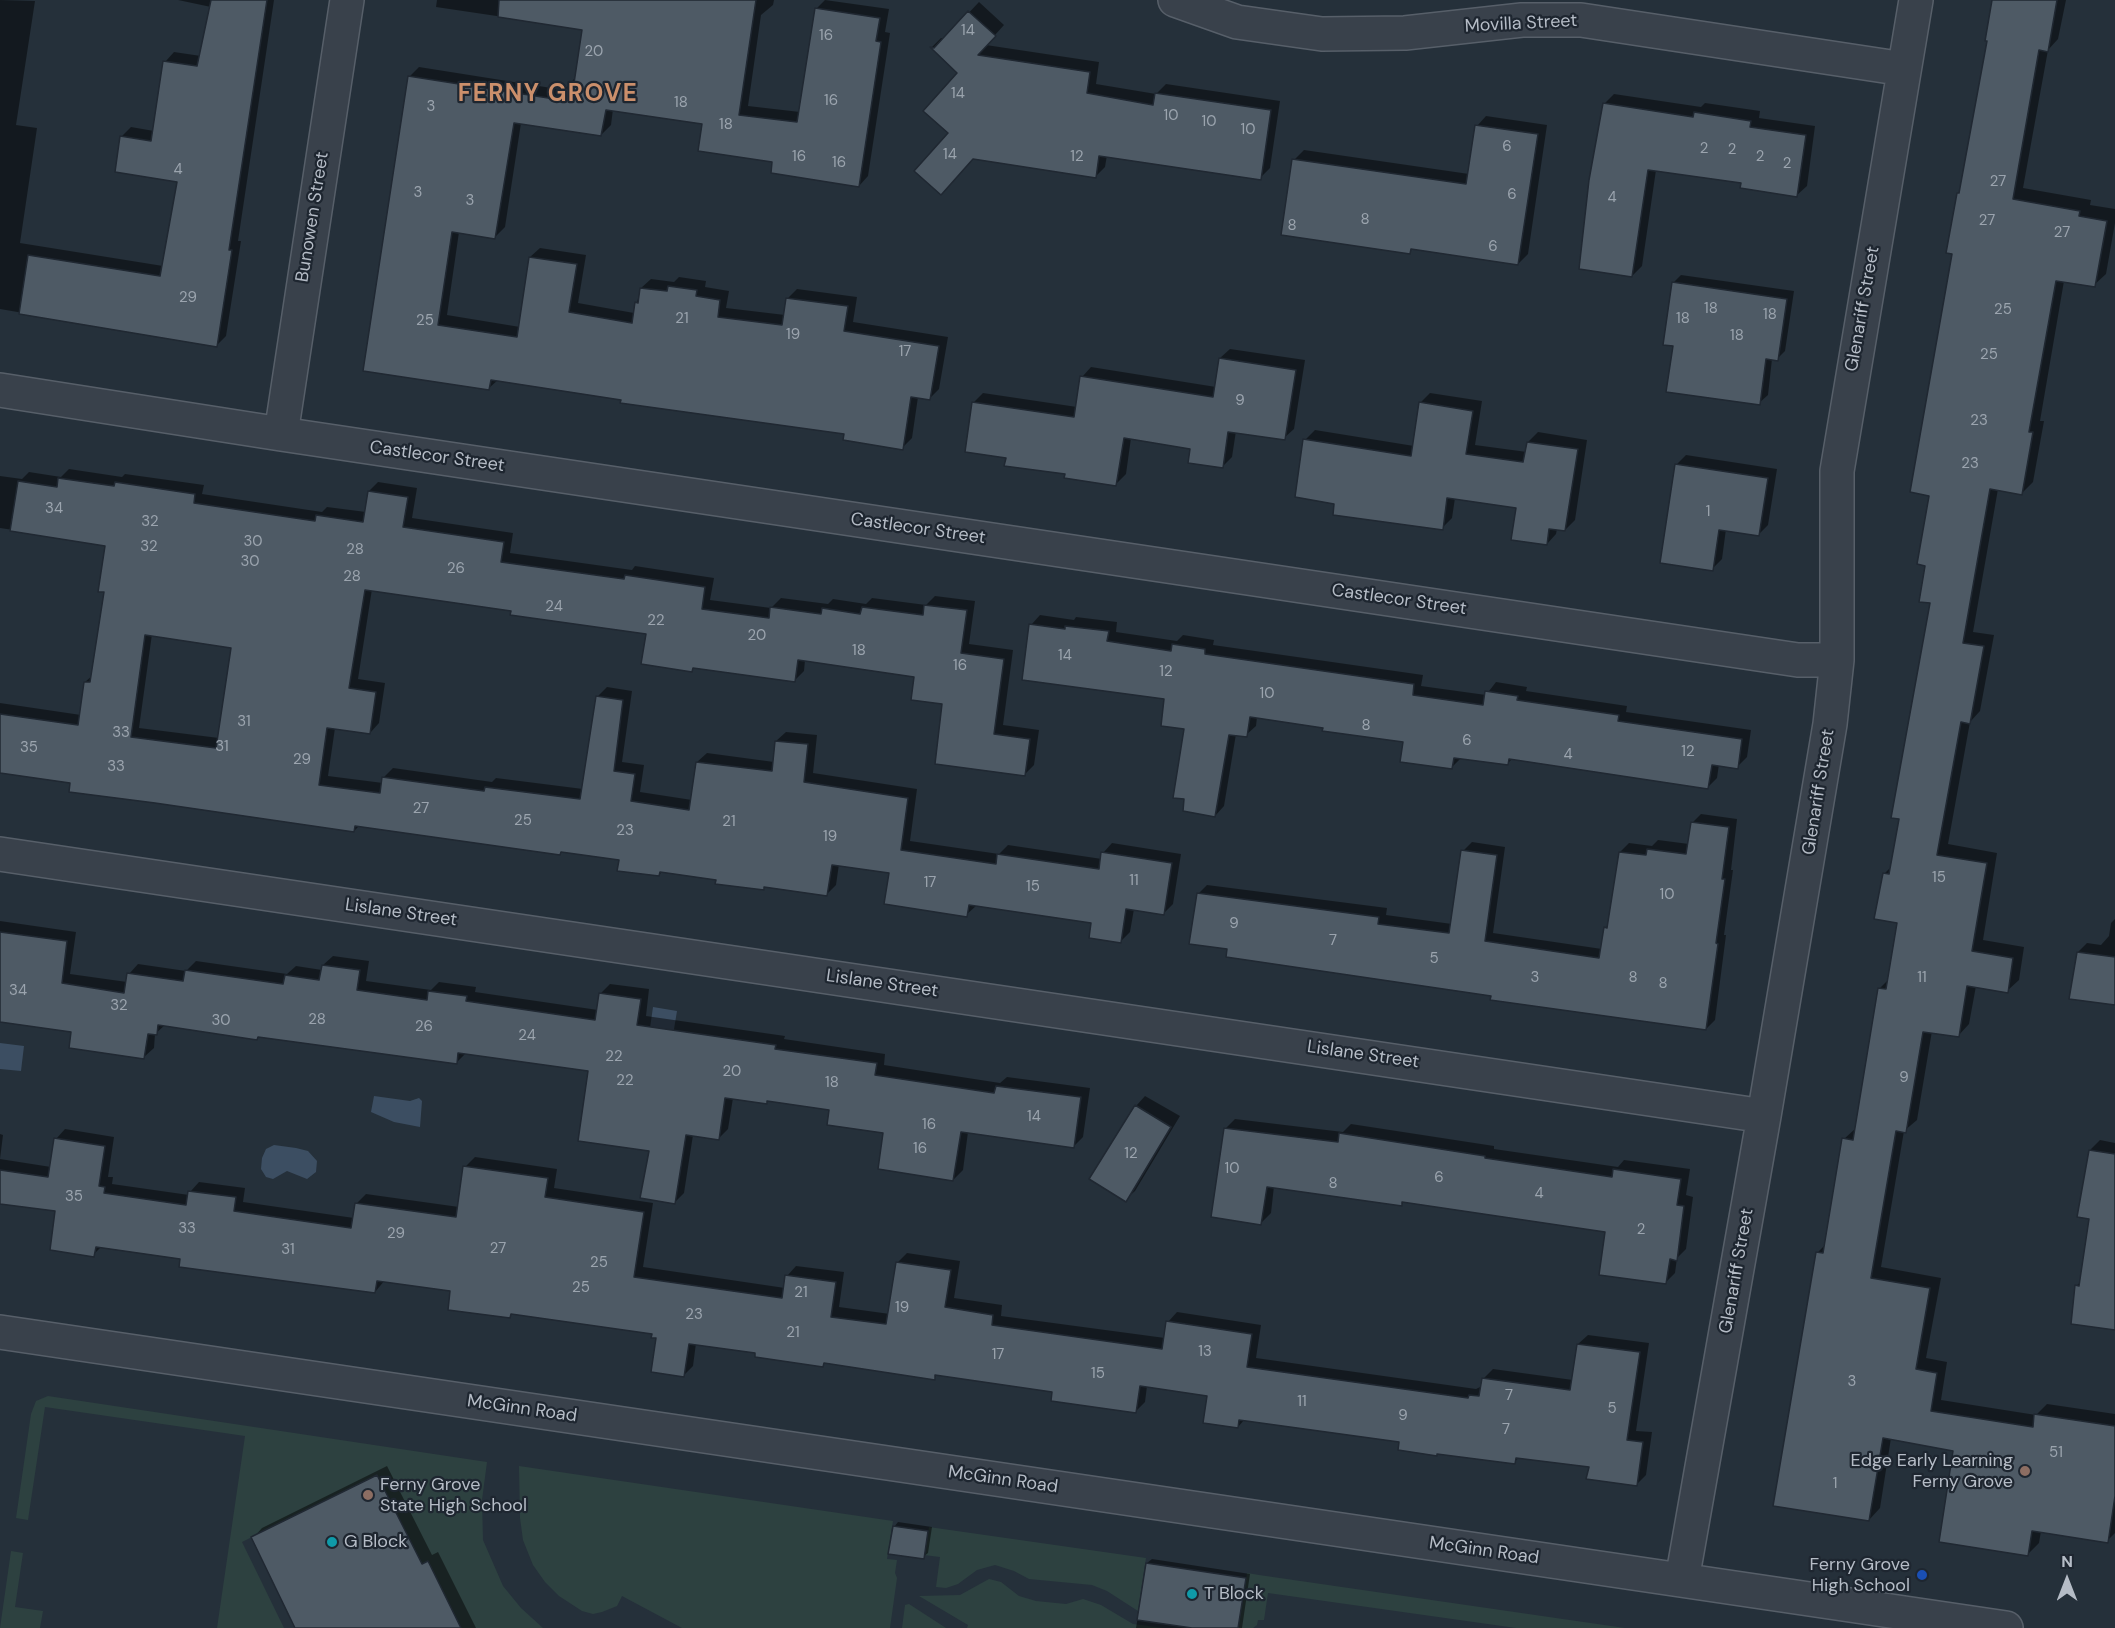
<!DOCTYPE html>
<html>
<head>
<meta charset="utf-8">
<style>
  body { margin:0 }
  #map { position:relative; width:2115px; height:1628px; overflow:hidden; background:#25303a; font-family:"DM Sans",sans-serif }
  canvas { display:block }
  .north { position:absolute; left:2037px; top:1550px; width:60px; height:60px; -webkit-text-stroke:4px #1e2630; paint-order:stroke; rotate:0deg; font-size:16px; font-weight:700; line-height:24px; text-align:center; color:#b5bcc6 }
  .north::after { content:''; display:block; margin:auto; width:21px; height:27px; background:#b5bcc6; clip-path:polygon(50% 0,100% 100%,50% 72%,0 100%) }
</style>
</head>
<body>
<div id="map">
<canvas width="2115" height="1628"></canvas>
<div class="north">N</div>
</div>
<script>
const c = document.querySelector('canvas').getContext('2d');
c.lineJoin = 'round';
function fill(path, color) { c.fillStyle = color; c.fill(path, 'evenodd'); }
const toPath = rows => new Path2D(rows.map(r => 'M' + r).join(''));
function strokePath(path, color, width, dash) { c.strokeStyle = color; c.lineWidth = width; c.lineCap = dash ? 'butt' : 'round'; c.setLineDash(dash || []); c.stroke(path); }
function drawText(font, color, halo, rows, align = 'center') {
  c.font = font + ' "DM Sans",sans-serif'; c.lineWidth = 4.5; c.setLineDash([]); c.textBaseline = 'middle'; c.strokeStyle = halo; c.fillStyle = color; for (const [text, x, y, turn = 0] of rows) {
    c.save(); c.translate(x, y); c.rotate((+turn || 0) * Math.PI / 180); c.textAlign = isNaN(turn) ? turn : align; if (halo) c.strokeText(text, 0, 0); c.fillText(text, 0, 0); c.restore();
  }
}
fill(toPath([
  [48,1396,487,1462,482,1500,483,1540,503,1586,521,1608,543,1628,461,1628,428,1561,422,1564,377,1475,242,1542,284,1628,217,1628,245,1436,45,1407,28,1520,16,1518,31,1414,36,1401],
  [519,1466,893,1521,887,1559,897,1560,895,1573,897,1578,890,1628,682,1628,622,1596,617,1606,602,1612,593,1614,582,1611,559,1596,545,1582,533,1565,523,1540,520,1518],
  [929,1527,1146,1558,1138,1611,1107,1591,1092,1585,1029,1579,1014,1571,995,1565,977,1570,958,1584,946,1588,936,1587,940,1557,924,1555],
  [11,1551,23,1553,15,1607,43,1611,40,1628,0,1628],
  [1247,1573,1259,1575,1625,1628,1516,1628,1268,1593,1264,1620,1258,1620,1257,1625,1253,1628,1238,1628],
  [989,1579,1001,1582,1019,1596,1036,1601,1066,1604,1083,1599,1101,1605,1133,1624,1164,1628,967,1628,968,1625,919,1596,960,1595],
  [909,1604,946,1628,902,1628,905,1605]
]), '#2d4140');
fill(toPath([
  [653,1007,677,1011,668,1066,645,1063],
  [0,1043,24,1046,21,1071,0,1069],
  [374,1096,410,1101,419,1098,422,1101,420,1127,394,1122,371,1112],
  [274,1145,296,1148,308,1151,317,1161,316,1172,307,1179,287,1171,273,1179,266,1177,261,1169,262,1158,266,1149]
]), '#3c4e62');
fill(toPath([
  [0,0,35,1,16,125,37,128,20,243,163,266,179,181,121,137,131,127,154,131,165,62,174,52,201,56,211,7,178,0,274,0,238,241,241,241,226,336,216,346,0,309],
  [437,0,774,0,773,5,761,15,748,106,800,112,816,9,825,0,889,9,885,32,890,33,868,176,859,186,774,161,704,123,613,109,611,125,601,135,521,123,505,227,495,237,459,232,447,315,520,327,530,257,540,248,586,255,578,303,634,313,641,288,651,279,674,282,679,277,706,281,705,287,729,291,726,308,785,315,788,298,797,289,857,297,853,322,948,337,939,389,930,398,918,397,912,438,902,448,845,433,498,380,489,388,365,370,409,77,419,67,564,90,574,79,576,79,584,29,436,7],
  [1993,0,2066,0,2058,39,2048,50,2023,188,2091,200,2090,205,2115,209,2115,223,2106,274,2094,285,2064,281,2040,421,2044,421,2033,482,2022,493,1998,489,1973,632,1994,635,1980,711,1970,722,1948,844,1997,853,1983,940,2024,947,2019,980,2007,991,1976,986,1969,1024,1958,1036,1932,1031,1917,1120,1904,1131,1881,1267,1941,1278,1926,1358,1947,1362,1941,1400,2036,1415,2047,1404,2115,1414,2115,1533,2107,1541,2041,1531,2039,1543,2028,1554,1955,1449,1891,1438,1880,1508,1869,1520,1817,1253,1826,1244,1844,1139,1856,1128,1880,988,1889,979,1899,922,1884,874,1892,866,1931,602,1927,564,1931,494,1958,193,1962,190,1989,40],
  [979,2,1004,25,986,45,1099,62,1096,84,1156,94,1166,84,1280,101,1270,168,1260,178,1107,155,1105,167,1095,177,950,133,959,73,932,47,941,38,944,39],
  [1614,94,1701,107,1705,103,1760,111,1759,118,1815,126,1807,186,1797,195,1743,182,1656,170,1642,266,1632,276,1604,104],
  [1486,116,1547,125,1528,254,1518,264,1414,248,1409,252,1294,160,1304,150,1469,174,1477,126],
  [1681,275,1794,291,1785,351,1777,359,1772,359,1768,395,1759,403,1675,345,1673,283],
  [1230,349,1305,360,1294,429,1284,438,1236,431,1232,457,1222,467,1192,447,1131,438,1126,474,1116,484,1066,473,1007,456,973,403,983,393,1077,407,1082,377,1091,367,1216,387,1220,358],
  [1430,393,1482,401,1475,445,1527,452,1528,442,1538,432,1587,440,1575,520,1565,530,1557,529,1556,534,1547,544,1518,507,1455,498,1452,518,1442,528,1336,502,1305,440,1315,430,1414,446,1420,403],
  [1686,455,1777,469,1768,525,1759,534,1726,529,1722,559,1712,569,1676,465],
  [69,469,122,477,125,474,204,485,202,494,322,512,327,507,366,512,369,491,378,482,417,488,412,518,513,533,510,553,632,570,635,566,714,578,710,600,771,608,781,598,828,604,833,599,866,604,872,598,926,605,935,596,975,601,969,644,1013,650,1003,725,1039,730,1034,765,1025,774,916,676,805,660,804,671,794,681,695,667,692,670,647,633,513,610,372,589,358,679,385,683,379,723,370,733,335,728,328,776,383,783,383,778,393,768,492,782,496,778,583,789,597,697,607,687,632,691,622,762,644,765,640,792,692,800,697,762,707,753,774,762,776,741,786,732,817,735,813,773,917,789,910,841,999,854,1008,845,1102,859,1103,853,1112,843,1181,854,1173,904,1164,913,1134,909,1130,932,1121,941,1093,921,976,906,966,915,890,872,839,864,836,885,826,895,766,886,763,889,718,878,663,871,659,875,621,859,360,825,354,831,71,782,0,772,0,703,81,715,85,682,93,675,106,591,107,544,0,528,0,476,22,479,29,472,61,477],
  [152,634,233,647,219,738,139,728],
  [1040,615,1074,620,1076,617,1117,622,1116,632,1177,641,1183,635,1214,640,1213,645,1423,675,1421,686,1486,695,1496,682,1527,687,1526,691,1627,706,1626,712,1751,730,1747,757,1737,767,1719,764,1717,778,1708,787,1513,758,1507,764,1461,758,1451,768,1405,741,1257,717,1256,726,1246,735,1236,734,1224,806,1215,816,1185,727,1166,698,1031,625],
  [1701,814,1737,819,1731,870,1733,870,1724,935,1726,935,1715,1020,1706,1029,1492,994,1229,948,1198,894,1207,885,1387,908,1386,915,1452,924,1463,851,1472,842,1505,847,1493,933,1602,949,1605,928,1610,924,1620,852,1629,843,1652,846,1658,840,1689,844,1692,823],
  [2115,919,2115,1004,2078,952,2087,943,2101,945,2109,936,2111,923],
  [0,921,76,932,70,974,127,982,129,974,138,964,186,971,196,961,287,974,296,966,322,970,323,965,333,956,369,961,366,981,431,990,439,982,476,987,475,992,598,1010,600,994,610,984,649,989,646,1016,785,1036,784,1039,885,1054,884,1065,1000,1083,1007,1077,1090,1088,1083,1137,1073,1147,968,1132,963,1170,953,1180,885,1132,831,1109,769,1100,766,1103,733,1098,728,1129,718,1139,693,1135,684,1193,674,1203,650,1150,589,1070,467,1052,456,1063,165,1025,155,1034,154,1048,144,1057,73,1030,0,1021],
  [1145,1096,1180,1116,1135,1191,1125,1200,1136,1106],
  [1235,1119,1343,1132,1351,1124,1494,1146,1494,1149,1618,1167,1624,1160,1690,1169,1686,1195,1693,1197,1686,1249,1677,1258,1675,1273,1665,1283,1606,1230,1405,1201,1401,1205,1274,1186,1271,1213,1261,1223,1225,1129],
  [65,1129,114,1137,108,1177,113,1177,112,1184,189,1195,190,1192,199,1182,245,1188,243,1202,354,1218,356,1204,366,1194,459,1207,465,1167,475,1157,557,1169,554,1188,653,1203,643,1267,785,1288,787,1276,796,1266,844,1272,839,1307,890,1314,897,1263,907,1253,960,1261,954,1298,1002,1305,1001,1316,1165,1338,1168,1322,1177,1312,1261,1325,1256,1358,1476,1389,1482,1386,1483,1379,1493,1369,1573,1380,1578,1344,1588,1335,1649,1343,1636,1431,1652,1432,1646,1475,1636,1485,1590,1466,1520,1457,1514,1462,1400,1441,1245,1419,1238,1427,1209,1395,1147,1386,1145,1402,1135,1412,1054,1391,938,1374,934,1378,826,1362,823,1365,757,1352,696,1343,693,1366,683,1376,653,1332,513,1313,509,1317,452,1290,385,1280,375,1292,182,1257,102,1246,93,1255,57,1210,0,1202,0,1159,51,1167,56,1139],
  [0,1134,3,1135,0,1159],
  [2100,1140,2115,1143,2115,1329,2076,1286,2082,1281,2091,1217,2090,1150],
  [387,1466,432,1555,438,1552,476,1628,297,1628,253,1538,262,1528],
  [898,1522,932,1527,928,1553,923,1557,894,1527],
  [1152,1559,1250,1574,1242,1628,1136,1628,1147,1563]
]), '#0007');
const building = toPath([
  [211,0,267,0,229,250,232,250,217,347,19,314,28,255,160,276,177,182,115,172,120,136,151,141,163,61,197,66,211,0],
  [499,0,756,0,739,115,797,122,815,8,880,18,876,41,881,42,859,187,771,173,772,162,698,151,702,124,606,110,601,136,514,123,495,239,452,232,438,325,517,337,529,257,577,264,569,312,632,323,635,302,638,303,640,288,667,291,668,286,697,290,696,296,720,300,718,317,782,325,786,298,848,306,844,331,939,346,930,400,911,397,903,450,843,440,844,434,620,403,621,400,491,380,489,390,363,371,408,76,561,100,563,88,573,90,582,30,498,17,499,0],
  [1992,0,2057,0,2048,52,2039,50,2013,199,2080,211,2079,216,2107,221,2095,287,2056,281,2029,432,2033,432,2022,495,1990,489,1963,643,1984,646,1970,724,1961,722,1937,855,1987,863,1972,951,2013,958,2008,993,1967,986,1959,1037,1923,1032,1906,1133,1896,1131,1871,1278,1930,1288,1916,1369,1937,1373,1931,1411,2033,1427,2034,1414,2115,1426,2115,1496,2108,1543,2032,1531,2028,1556,1939,1542,1953,1451,1883,1438,1869,1521,1773,1506,1816,1252,1823,1253,1842,1138,1853,1140,1878,988,1886,989,1897,923,1874,919,1883,873,1889,874,1899,819,1891,818,1930,603,1919,602,1925,566,1917,564,1929,496,1910,492,1952,254,1946,253,1957,193,1959,193,1987,41,1985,41,1992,0],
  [968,11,996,36,978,55,1090,72,1087,93,1153,105,1155,93,1271,110,1261,180,1099,156,1096,178,973,159,941,195,914,171,948,133,923,111,957,73,930,47,934,48,968,11],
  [1603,103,1693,117,1694,112,1751,121,1750,127,1806,135,1797,197,1740,188,1741,183,1648,170,1632,277,1579,269,1589,180,1603,103],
  [1475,125,1538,134,1518,265,1411,249,1410,254,1281,235,1292,159,1466,184,1475,125],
  [1672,282,1787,299,1778,361,1766,359,1760,405,1666,392,1673,346,1663,345,1672,282],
  [1219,358,1296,370,1285,440,1228,432,1223,468,1188,463,1190,449,1124,438,1116,486,1064,478,1065,474,1004,466,1006,458,965,452,972,402,1074,417,1080,376,1213,397,1219,358],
  [1419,402,1473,411,1466,454,1523,462,1527,442,1578,449,1565,531,1549,529,1547,545,1511,540,1516,508,1447,498,1443,530,1333,515,1334,504,1295,497,1303,439,1411,456,1419,402],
  [1675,464,1768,478,1759,536,1719,530,1713,571,1660,563,1675,464],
  [58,478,114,486,115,482,195,494,194,503,315,521,316,515,363,522,368,491,408,497,403,527,504,542,501,562,624,579,625,575,705,587,702,609,769,618,770,607,821,614,822,608,860,614,862,607,923,615,924,605,967,610,961,653,1004,659,994,734,1030,739,1025,776,935,764,942,704,911,700,914,677,798,660,795,682,693,668,692,672,641,664,646,634,510,615,511,611,365,590,349,688,376,692,370,734,327,728,319,785,380,793,382,777,484,791,485,787,580,799,596,696,623,700,614,771,635,774,631,801,689,810,696,762,772,771,775,741,808,744,804,782,908,798,901,850,996,864,997,854,1099,869,1101,852,1172,863,1164,915,1126,909,1121,943,1089,938,1091,923,969,905,967,917,884,904,889,873,832,865,827,896,764,887,764,890,715,884,716,880,660,872,659,876,617,871,619,860,561,852,560,855,355,826,354,832,155,803,69,792,70,783,0,773,0,714,78,725,84,682,90,682,104,592,98,592,105,546,10,531,18,481,57,487,58,478],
  [145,635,231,648,216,748,131,737,145,635],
  [1029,624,1065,629,1065,626,1109,631,1107,641,1171,651,1172,644,1205,649,1205,654,1414,684,1413,695,1483,705,1485,691,1518,696,1517,700,1619,715,1618,721,1742,739,1738,769,1712,765,1708,789,1509,759,1508,765,1454,758,1452,769,1400,762,1403,742,1322,731,1323,728,1250,717,1247,737,1229,735,1215,817,1183,811,1184,799,1173,798,1184,729,1161,726,1164,699,1022,680,1029,624],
  [1691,822,1729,827,1722,879,1725,879,1716,943,1718,944,1706,1030,1490,1000,1491,996,1226,957,1227,949,1189,944,1197,893,1379,917,1378,924,1449,933,1461,850,1497,855,1485,941,1599,958,1604,927,1607,928,1619,852,1646,855,1647,849,1686,854,1691,822],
  [0,932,67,941,62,983,124,993,127,973,183,981,185,970,283,984,285,975,319,980,322,965,360,970,357,990,427,1000,428,991,467,996,466,1001,595,1020,599,993,641,999,637,1025,776,1045,775,1049,877,1063,875,1075,994,1093,996,1086,1081,1097,1074,1148,961,1132,953,1181,878,1169,883,1133,827,1125,829,1110,767,1101,767,1104,725,1098,719,1140,686,1135,675,1204,640,1198,649,1151,578,1141,588,1071,458,1053,457,1064,258,1037,257,1040,158,1025,157,1035,148,1034,144,1059,69,1048,71,1032,0,1022,0,932],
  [2077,952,2115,957,2115,1005,2069,999,2077,952],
  [1135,1105,1171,1127,1126,1202,1089,1179,1135,1105],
  [1224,1128,1338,1142,1339,1133,1485,1156,1485,1158,1612,1177,1613,1169,1681,1179,1677,1205,1684,1206,1677,1261,1670,1259,1666,1284,1599,1275,1605,1232,1402,1202,1402,1206,1267,1187,1261,1225,1211,1217,1224,1128],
  [54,1138,105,1146,99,1186,105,1187,104,1193,186,1205,188,1191,236,1197,234,1211,351,1228,355,1203,456,1217,463,1166,548,1178,545,1197,644,1212,634,1277,782,1298,785,1275,836,1282,831,1317,886,1324,896,1262,951,1270,945,1307,993,1315,992,1325,1162,1349,1166,1321,1252,1334,1247,1367,1468,1398,1469,1395,1479,1396,1482,1378,1570,1390,1577,1344,1640,1352,1627,1440,1643,1442,1637,1486,1586,1479,1589,1467,1516,1458,1515,1464,1437,1454,1437,1456,1398,1450,1399,1442,1239,1420,1238,1428,1203,1423,1207,1396,1140,1386,1136,1413,1051,1401,1052,1392,935,1375,935,1380,824,1363,823,1367,755,1357,755,1353,689,1344,684,1377,651,1372,656,1338,651,1338,652,1334,511,1314,510,1318,448,1310,450,1291,377,1281,375,1293,179,1267,180,1259,96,1247,94,1257,50,1250,55,1211,0,1204,0,1170,48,1177,54,1138],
  [2089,1150,2115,1154,2115,1330,2071,1324,2075,1285,2079,1286,2089,1219,2077,1217,2089,1150],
  [377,1475,422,1564,428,1561,461,1628,295,1628,251,1537,377,1475],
  [893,1526,928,1531,924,1559,888,1554,893,1526],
  [1146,1563,1246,1578,1238,1628,1192,1628,1137,1620,1146,1563]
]);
fill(building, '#4e5a65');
strokePath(building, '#202832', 1.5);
const minor = toPath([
  [1175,0,1237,22,1322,34,1405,33,1522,20,1581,20,1904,69],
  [0,390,281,434,1798,660,1837,660],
  [281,434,347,0],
  [0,854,1764,1116],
  [0,1332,2006,1628],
  [1682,1580,1764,1116,1830,724,1837,660,1837,471,1916,0]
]);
strokePath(minor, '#575f69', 36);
strokePath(minor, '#39414b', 33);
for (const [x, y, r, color] of [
  [2025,1471,6,"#8d6e63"],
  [368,1495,6,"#8d6e63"],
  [332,1542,6,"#0f9aa8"],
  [1922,1575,6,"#1a4fb4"],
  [1192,1594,6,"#0f9aa8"]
]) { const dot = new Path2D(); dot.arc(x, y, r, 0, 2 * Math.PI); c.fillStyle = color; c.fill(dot); strokePath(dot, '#1e2630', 2); }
drawText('15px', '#9ba4ae', null, [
  ["14",968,31],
  ["16",826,36],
  ["20",594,52],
  ["14",958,94],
  ["16",831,101],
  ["18",681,103],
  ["3",431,107],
  ["10",1171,116],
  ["10",1209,122],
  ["18",726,125],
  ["10",1248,130],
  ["6",1507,147],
  ["2",1704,149],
  ["2",1732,150],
  ["14",950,155],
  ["16",799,157],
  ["12",1077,157],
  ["2",1760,157],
  ["16",839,163],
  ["2",1787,164],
  ["4",178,170],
  ["27",1998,182],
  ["3",418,193],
  ["6",1512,195],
  ["4",1612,198],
  ["3",470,201],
  ["8",1365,220],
  ["27",1987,221],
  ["8",1292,226],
  ["27",2062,233],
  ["6",1493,247],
  ["29",188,298],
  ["18",1711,309],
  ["25",2003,310],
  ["18",1770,315],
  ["21",682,319],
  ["18",1683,319],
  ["25",425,321],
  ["19",793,335],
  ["18",1737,336],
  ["17",905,352],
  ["25",1989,355],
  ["9",1240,401],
  ["23",1979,421],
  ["23",1970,464],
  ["34",54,509],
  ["1",1708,512],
  ["32",150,522],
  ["30",253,542],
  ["32",149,547],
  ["28",355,550],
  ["30",250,562],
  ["26",456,569],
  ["28",352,577],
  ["24",554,607],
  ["22",656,621],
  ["20",757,636],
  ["18",859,651],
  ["14",1065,656],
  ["16",960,666],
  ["12",1166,672],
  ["10",1267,694],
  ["31",244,722],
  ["8",1366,726],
  ["33",121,733],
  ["6",1467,741],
  ["31",222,747],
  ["35",29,748],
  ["12",1688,752],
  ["4",1568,755],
  ["29",302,760],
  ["33",116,767],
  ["27",421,809],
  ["25",523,821],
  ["21",729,822],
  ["23",625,831],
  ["19",830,837],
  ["15",1939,878],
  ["11",1134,881],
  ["17",930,883],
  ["15",1033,887],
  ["10",1667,895],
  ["9",1234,924],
  ["7",1333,941],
  ["5",1434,959],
  ["3",1535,978],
  ["8",1633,978],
  ["11",1922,978],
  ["8",1663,984],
  ["34",18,991],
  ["32",119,1006],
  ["28",317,1020],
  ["30",221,1021],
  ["26",424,1027],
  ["24",527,1036],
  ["22",614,1057],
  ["20",732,1072],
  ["9",1904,1078],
  ["22",625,1081],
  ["18",832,1083],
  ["14",1034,1117],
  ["16",929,1125],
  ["16",920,1149],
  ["12",1131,1154],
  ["10",1232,1169],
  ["6",1439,1178],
  ["8",1333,1184],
  ["4",1539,1194],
  ["35",74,1197],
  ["33",187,1229],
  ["2",1641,1230],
  ["29",396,1234],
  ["27",498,1249],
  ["31",288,1250],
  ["25",599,1263],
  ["25",581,1288],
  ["21",801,1293],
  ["19",902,1308],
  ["23",694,1315],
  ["21",793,1333],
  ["13",1205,1352],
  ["17",998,1355],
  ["15",1098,1374],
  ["3",1852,1382],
  ["7",1509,1396],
  ["11",1302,1402],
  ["5",1612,1409],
  ["9",1403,1416],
  ["7",1506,1430],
  ["51",2056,1453],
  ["1",1835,1484]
]);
drawText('18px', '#b5bcc6', '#1e2630', [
  ["Movilla Street",1521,24,-3],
  ["Bunowen Street",313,217,-81],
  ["Glenariff Street",1863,309,-80],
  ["Castlecor Street",437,457,8],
  ["Castlecor Street",918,529,8],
  ["Castlecor Street",1399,600,8],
  ["Glenariff Street",1819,792,-81],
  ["Lislane Street",401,913,8],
  ["Lislane Street",882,984,8],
  ["Lislane Street",1363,1055,8],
  ["Glenariff Street",1737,1271,-80],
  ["McGinn Road",522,1409,8],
  ["McGinn Road",1003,1480,8],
  ["McGinn Road",1484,1551,8]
]);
drawText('18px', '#b5bcc6', '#1e2630', [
  ["Edge Early Learning",2013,1461,"right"],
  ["Ferny Grove",2013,1482,"right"],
  ["Ferny Grove",380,1485],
  ["State High School",380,1506],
  ["G Block",344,1542],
  ["Ferny Grove",1910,1565,"right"],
  ["High School",1910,1586,"right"],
  ["T Block",1204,1594]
], 'left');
c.letterSpacing = '1.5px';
drawText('bold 24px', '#cb8f6b', '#1e2630', [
  ["FERNY GROVE",548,95]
]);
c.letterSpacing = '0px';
</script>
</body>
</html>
